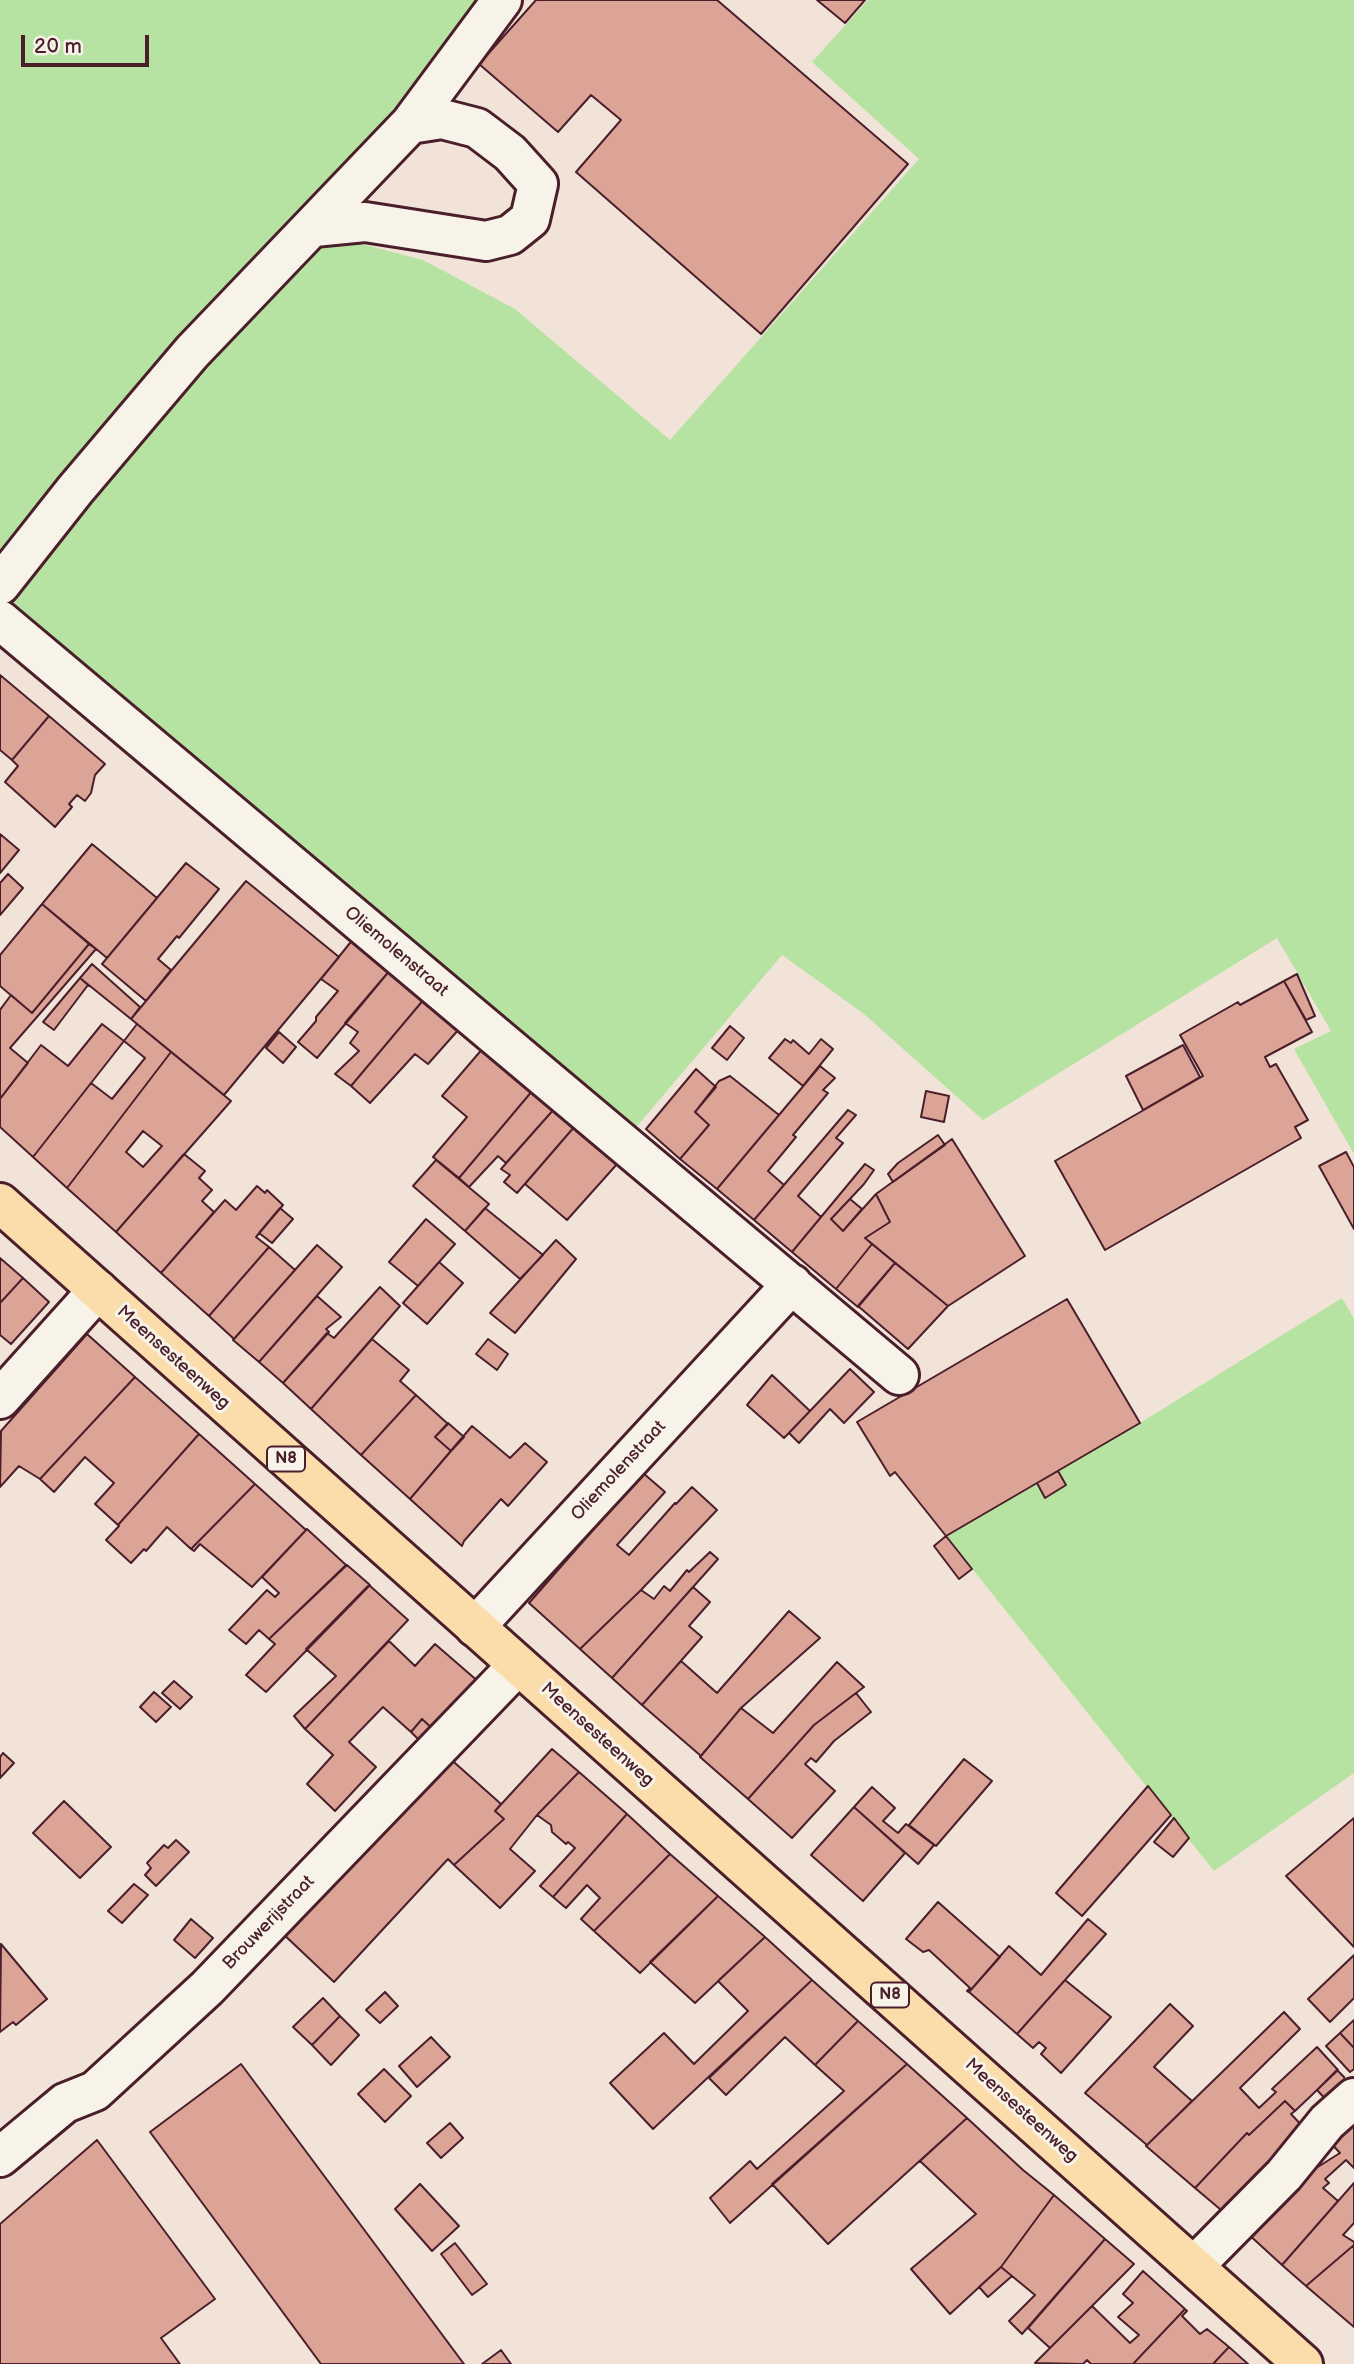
<!DOCTYPE html>
<html>
<head>
<meta charset="utf-8">
<style>
  body { margin:0 }
  #map { position:relative; width:1354px; height:2364px; overflow:hidden; background:#f2e3d8; font-family:"Balsamiq Sans",sans-serif }
  canvas { display:block }
  .scale { position:absolute; left:21px; top:35px; width:128px; height:32px; box-sizing:border-box; border:4px solid #4a1f2b; border-top:0; padding-left:9px; font-size:21px; line-height:24px; white-space:nowrap; color:#4a1f2b; -webkit-text-stroke:5px #f7f3e8; paint-order:stroke }
</style>
</head>
<body>
<div id="map">
<canvas width="1354" height="2364"></canvas>
<div class="scale">20 m</div>
</div>
<script>
const c = document.querySelector('canvas').getContext('2d');
c.lineJoin = 'round';
function fill(path, color) { c.fillStyle = color; c.fill(path, 'evenodd'); }
const toPath = rows => new Path2D(rows.map(r => 'M' + r).join(''));
function strokePath(path, color, width, dash) { c.strokeStyle = color; c.lineWidth = width; c.lineCap = dash ? 'butt' : 'round'; c.setLineDash(dash || []); c.stroke(path); }
function drawText(font, color, halo, rows, align = 'center') {
  c.font = font + ' "Balsamiq Sans",sans-serif'; c.lineWidth = 6; c.setLineDash([]); c.textBaseline = 'middle'; c.strokeStyle = halo; c.fillStyle = color; for (const [text, x, y, turn = 0] of rows) {
    c.save(); c.translate(x, y); c.rotate((+turn || 0) * Math.PI / 180); c.textAlign = isNaN(turn) ? turn : align; if (halo) c.strokeText(text, 0, 0); c.fillText(text, 0, 0); c.restore();
  }
}
fill(toPath([
  [0,0,482,0,401,104,0,561],
  [868,0,1354,0,1354,1154,1294,1049,1331,1031,1277,938,983,1120,864,1014,782,955,633,1131,0,604,287,263,311,248,358,243,423,260,515,309,670,440,919,159,812,62],
  [1342,1298,1354,1319,1354,1773,1214,1871,946,1536,1140,1423]
]), '#b6e3a1');
const building = toPath([
  [536,0,717,0,908,164,761,334,576,172,621,120,591,95,558,132,479,64,536,0],
  [817,0,865,0,845,23,817,0],
  [0,675,49,716,12,760,0,750,0,675],
  [49,716,105,764,95,775,91,793,85,801,77,795,69,804,72,807,55,827,5,782,18,766,12,760,49,716],
  [0,834,19,850,0,873,0,834],
  [92,844,157,898,107,958,42,904,92,844],
  [186,863,219,889,179,938,177,936,158,959,171,970,146,1001,102,964,186,863],
  [8,874,23,888,0,915,0,883,8,874],
  [246,881,339,957,224,1095,131,1019,246,881],
  [42,904,89,944,32,1013,0,986,0,955,42,904],
  [354,938,391,969,317,1058,298,1042,316,1021,316,1017,338,991,321,979,354,938],
  [89,944,96,949,10,1048,28,1063,0,1099,0,1010,11,995,32,1013,89,944],
  [92,964,140,1007,131,1019,80,978,92,964],
  [391,969,425,998,351,1086,335,1074,359,1051,350,1043,358,1032,345,1023,391,969],
  [1297,974,1315,1016,1306,1020,1284,981,1297,974],
  [80,978,88,985,54,1030,43,1022,80,978],
  [1284,981,1312,1032,1265,1057,1270,1067,1276,1064,1308,1120,1295,1127,1301,1138,1105,1250,1055,1161,1203,1076,1180,1035,1238,1002,1240,1005,1284,981],
  [425,998,460,1028,428,1064,415,1054,370,1103,351,1086,425,998],
  [102,1024,124,1041,33,1157,0,1127,0,1099,41,1045,68,1066,102,1024],
  [137,1024,171,1052,67,1188,33,1157,91,1083,112,1099,145,1058,124,1041,137,1024],
  [730,1026,744,1038,727,1060,712,1048,730,1026],
  [279,1032,296,1047,283,1063,266,1048,279,1032],
  [785,1039,791,1043,793,1040,809,1054,821,1039,833,1049,803,1086,769,1058,785,1039],
  [1183,1045,1200,1077,1143,1110,1126,1076,1183,1045],
  [484,1047,533,1090,459,1178,433,1157,467,1117,442,1096,484,1047],
  [171,1052,231,1101,116,1232,67,1188,171,1052],
  [143,1131,162,1146,143,1167,126,1152,143,1131],
  [820,1066,835,1078,823,1090,828,1093,793,1135,796,1137,768,1171,784,1185,754,1220,717,1189,820,1066],
  [696,1069,716,1087,695,1112,709,1125,680,1159,646,1129,696,1069],
  [730,1076,779,1115,717,1189,680,1159,709,1125,695,1112,719,1081,730,1076],
  [533,1090,555,1108,506,1163,498,1156,469,1187,459,1178,533,1090],
  [926,1091,949,1096,944,1122,921,1117,926,1091],
  [555,1108,575,1126,517,1193,504,1182,510,1175,501,1169,555,1108],
  [848,1110,856,1115,836,1138,843,1143,798,1196,821,1217,792,1252,754,1220,848,1110],
  [575,1126,618,1163,567,1220,525,1184,575,1126],
  [938,1135,945,1145,893,1182,888,1174,898,1163,938,1135],
  [952,1139,1025,1256,948,1306,865,1238,890,1222,876,1194,952,1139],
  [1346,1152,1354,1167,1354,1229,1319,1166,1346,1152],
  [184,1154,205,1171,199,1178,212,1190,202,1201,214,1212,161,1273,116,1232,184,1154],
  [436,1160,489,1204,465,1231,413,1186,436,1160],
  [865,1164,874,1170,864,1184,831,1219,843,1231,876,1194,890,1222,865,1238,872,1244,836,1289,792,1252,865,1164],
  [257,1186,265,1193,267,1190,283,1205,256,1237,269,1247,209,1316,161,1273,225,1200,236,1210,257,1186],
  [850,1199,862,1209,843,1231,831,1219,850,1199],
  [280,1208,293,1219,272,1243,259,1233,280,1208],
  [485,1208,543,1255,520,1279,465,1231,485,1208],
  [426,1219,455,1244,418,1286,389,1262,426,1219],
  [556,1240,576,1259,515,1333,490,1313,556,1240],
  [872,1244,895,1263,858,1307,836,1289,872,1244],
  [317,1245,342,1267,259,1362,233,1340,317,1245],
  [269,1247,295,1270,234,1339,209,1316,269,1247],
  [0,1258,23,1278,0,1303,0,1258],
  [439,1262,463,1283,427,1324,403,1303,439,1262],
  [895,1263,948,1306,908,1349,858,1306,895,1263],
  [23,1278,49,1302,11,1344,0,1335,0,1303,23,1278],
  [380,1287,400,1306,311,1409,283,1383,327,1333,334,1338,380,1287],
  [317,1296,341,1317,326,1329,329,1332,283,1383,259,1362,317,1296],
  [1067,1299,1140,1423,946,1536,895,1472,890,1476,857,1422,1067,1299],
  [87,1334,135,1377,40,1479,19,1466,0,1487,1,1431,87,1334],
  [372,1339,409,1370,400,1381,416,1395,361,1455,311,1409,372,1339],
  [488,1339,508,1354,497,1370,476,1354,488,1339],
  [850,1369,874,1392,844,1423,830,1409,799,1443,789,1433,850,1369],
  [772,1375,810,1411,784,1438,747,1405,772,1375],
  [135,1377,199,1434,118,1525,95,1504,114,1483,85,1457,54,1492,40,1479,135,1377],
  [416,1395,448,1424,435,1437,451,1451,410,1499,361,1455,416,1395],
  [448,1423,464,1437,451,1451,435,1437,448,1423],
  [472,1426,510,1458,525,1443,547,1462,508,1506,501,1499,464,1541,462,1546,410,1499,472,1426],
  [199,1434,255,1484,191,1549,167,1527,146,1551,144,1549,131,1563,106,1540,119,1526,118,1525,199,1434],
  [1058,1471,1066,1485,1045,1498,1037,1483,1058,1471],
  [643,1473,665,1492,617,1545,629,1555,675,1503,676,1504,692,1487,717,1510,641,1590,580,1649,529,1603,643,1473],
  [255,1484,306,1530,252,1587,200,1544,194,1551,191,1549,255,1484],
  [307,1529,346,1565,269,1639,259,1630,246,1644,229,1630,267,1590,275,1597,279,1593,262,1577,307,1529],
  [946,1536,972,1569,959,1579,934,1546,946,1536],
  [710,1552,718,1559,612,1678,580,1649,641,1590,654,1599,664,1586,670,1591,687,1570,689,1572,710,1552],
  [347,1565,370,1585,266,1692,246,1675,275,1644,269,1639,347,1565],
  [369,1585,408,1620,305,1729,294,1716,336,1676,306,1649,369,1585],
  [693,1587,710,1602,689,1626,702,1637,642,1705,612,1678,693,1587],
  [789,1611,820,1638,741,1708,701,1756,642,1705,681,1661,717,1693,789,1611],
  [389,1641,415,1666,435,1644,480,1683,435,1731,422,1719,411,1732,383,1707,349,1742,376,1767,335,1811,307,1784,333,1755,305,1729,389,1641],
  [837,1662,864,1687,814,1725,748,1799,700,1757,741,1708,773,1733,837,1662],
  [174,1681,192,1697,180,1709,162,1693,174,1681],
  [154,1692,171,1707,156,1722,140,1707,154,1692],
  [856,1693,871,1712,834,1741,816,1762,811,1758,805,1764,835,1791,792,1838,748,1799,814,1725,856,1693],
  [422,1719,433,1729,421,1742,411,1732,422,1719],
  [552,1749,579,1772,537,1815,510,1849,535,1871,500,1908,454,1865,504,1819,495,1811,552,1749],
  [3,1753,14,1763,0,1778,0,1757,3,1753],
  [446,1755,501,1804,495,1811,504,1819,454,1865,448,1859,334,1982,280,1931,446,1755],
  [964,1759,992,1781,936,1846,909,1825,964,1759],
  [579,1772,627,1814,553,1897,540,1886,575,1848,568,1842,566,1844,552,1832,551,1825,537,1815,579,1772],
  [1148,1786,1171,1815,1082,1916,1056,1893,1148,1786],
  [872,1787,895,1808,883,1821,898,1833,906,1824,934,1845,918,1864,854,1807,872,1787],
  [64,1801,111,1847,80,1878,33,1833,64,1801],
  [854,1807,905,1853,863,1901,811,1855,854,1807],
  [627,1814,670,1854,594,1931,581,1919,600,1898,587,1885,566,1908,553,1897,627,1814],
  [1174,1818,1189,1838,1173,1857,1154,1842,1174,1818],
  [1354,1818,1354,1947,1286,1876,1354,1818],
  [176,1840,189,1852,156,1886,145,1875,151,1868,147,1863,164,1845,168,1848,176,1840],
  [670,1854,718,1896,640,1973,594,1931,670,1854],
  [134,1884,148,1895,122,1923,108,1911,134,1884],
  [718,1896,765,1937,695,2003,650,1962,718,1896],
  [938,1902,1000,1957,969,1992,967,1991,970,1988,929,1950,923,1952,906,1939,938,1902],
  [191,1919,213,1938,195,1958,174,1940,191,1919],
  [1088,1919,1106,1934,1017,2034,969,1992,1009,1946,1041,1975,1088,1919],
  [765,1937,812,1980,653,2129,610,2083,664,2033,694,2064,748,2011,718,1981,765,1937],
  [1,1944,47,1999,16,2025,13,2022,0,2032,1,1944],
  [1354,1955,1354,1998,1330,2022,1308,1999,1354,1955],
  [812,1980,858,2021,815,2065,785,2037,726,2095,709,2078,812,1980],
  [1065,1980,1111,2017,1061,2073,1041,2054,1046,2048,1039,2042,1033,2048,1017,2034,1065,1980],
  [385,1992,398,2006,380,2023,366,2010,385,1992],
  [323,1998,340,2016,312,2045,293,2027,323,1998],
  [1170,2004,1193,2026,1154,2067,1192,2101,1147,2145,1085,2093,1170,2004],
  [1284,2012,1300,2029,1240,2088,1259,2108,1276,2092,1272,2089,1317,2047,1338,2070,1295,2111,1285,2101,1249,2135,1247,2133,1195,2188,1146,2146,1284,2012],
  [340,2016,359,2035,331,2065,312,2045,340,2016],
  [1354,2020,1354,2048,1340,2033,1354,2020],
  [858,2021,907,2064,730,2223,710,2198,750,2161,757,2169,844,2091,815,2065,858,2021],
  [1340,2033,1354,2048,1354,2069,1350,2072,1326,2046,1340,2033],
  [431,2037,450,2057,417,2087,399,2066,431,2037],
  [241,2064,464,2364,321,2364,150,2132,241,2064],
  [907,2064,967,2118,828,2244,772,2184,907,2064],
  [384,2069,411,2096,385,2122,358,2094,384,2069],
  [1337,2070,1344,2077,1347,2087,1330,2104,1317,2090,1337,2070],
  [1285,2101,1295,2111,1291,2114,1305,2129,1262,2170,1268,2176,1227,2215,1195,2188,1247,2133,1249,2135,1285,2101],
  [1354,2114,1354,2168,1346,2160,1325,2179,1329,2183,1323,2188,1338,2201,1282,2265,1246,2232,1313,2170,1340,2153,1327,2139,1354,2114],
  [967,2118,1023,2170,1054,2195,1001,2267,950,2314,911,2269,976,2214,920,2161,967,2118],
  [450,2123,463,2138,441,2158,427,2143,450,2123],
  [97,2140,215,2299,161,2338,180,2364,0,2364,0,2224,97,2140],
  [1354,2183,1354,2223,1343,2235,1354,2242,1354,2245,1306,2286,1282,2265,1354,2183],
  [420,2184,459,2226,432,2251,395,2209,420,2184],
  [1054,2195,1105,2239,1022,2334,1009,2321,1035,2295,1001,2267,1054,2195],
  [1105,2239,1134,2264,1050,2348,1028,2328,1105,2239],
  [455,2243,487,2284,472,2295,441,2254,455,2243],
  [1354,2245,1354,2327,1306,2286,1354,2245],
  [1001,2267,1012,2276,988,2297,979,2287,1001,2267],
  [1143,2271,1185,2309,1133,2364,1091,2364,1087,2360,1083,2364,1035,2363,1092,2306,1130,2343,1139,2335,1118,2317,1133,2303,1123,2294,1143,2271],
  [1185,2309,1187,2311,1182,2316,1200,2334,1207,2329,1229,2347,1213,2364,1133,2364,1185,2309],
  [1229,2347,1248,2364,1213,2364,1229,2347],
  [501,2350,511,2364,482,2364,501,2350]
]);
fill(building, '#dca497');
strokePath(building, '#4a1f2b', 2);
const minor = toPath([
  [410,124,502,0],
  [0,585,75,490,192,352,410,124,442,119,477,128,510,153,538,184,530,219,510,235,486,241,365,222,314,227],
  [0,620,899,1375],
  [0,1399,98,1290],
  [475,1627,792,1284],
  [0,2157,65,2103,95,2091,207,1988,518,1665],
  [1195,2265,1284,2175,1327,2122,1354,2098]
]);
const major = toPath([
  [0,1203,1303,2364]
]);
strokePath(minor, '#4a1f2b', 44);
strokePath(major, '#4a1f2b', 44);
strokePath(minor, '#f7f3e8', 38);
strokePath(major, '#fbddab', 38);
for (const [x, y, w] of [
  [286,1459,38],
  [890,1995,38]
]) { const box = new Path2D(); box.roundRect(x - w / 2, y - 12.5, w, 25, 5); c.fillStyle = '#f7f3e8'; c.fill(box); strokePath(box, '#4a1f2b', 2); }
drawText('bold 16px', '#4a1f2b', null, [
  ["N8",286,1459],
  ["N8",890,1995]
]);
drawText('18px', '#4a1f2b', '#f7f3e8', [
  ["Oliemolenstraat",396,952,40],
  ["Meensesteenweg",173,1358,42],
  ["Oliemolenstraat",619,1471,-47],
  ["Meensesteenweg",597,1735,42],
  ["Brouwerijstraat",269,1923,-46],
  ["Meensesteenweg",1021,2111,42]
]);
</script>
</body>
</html>
